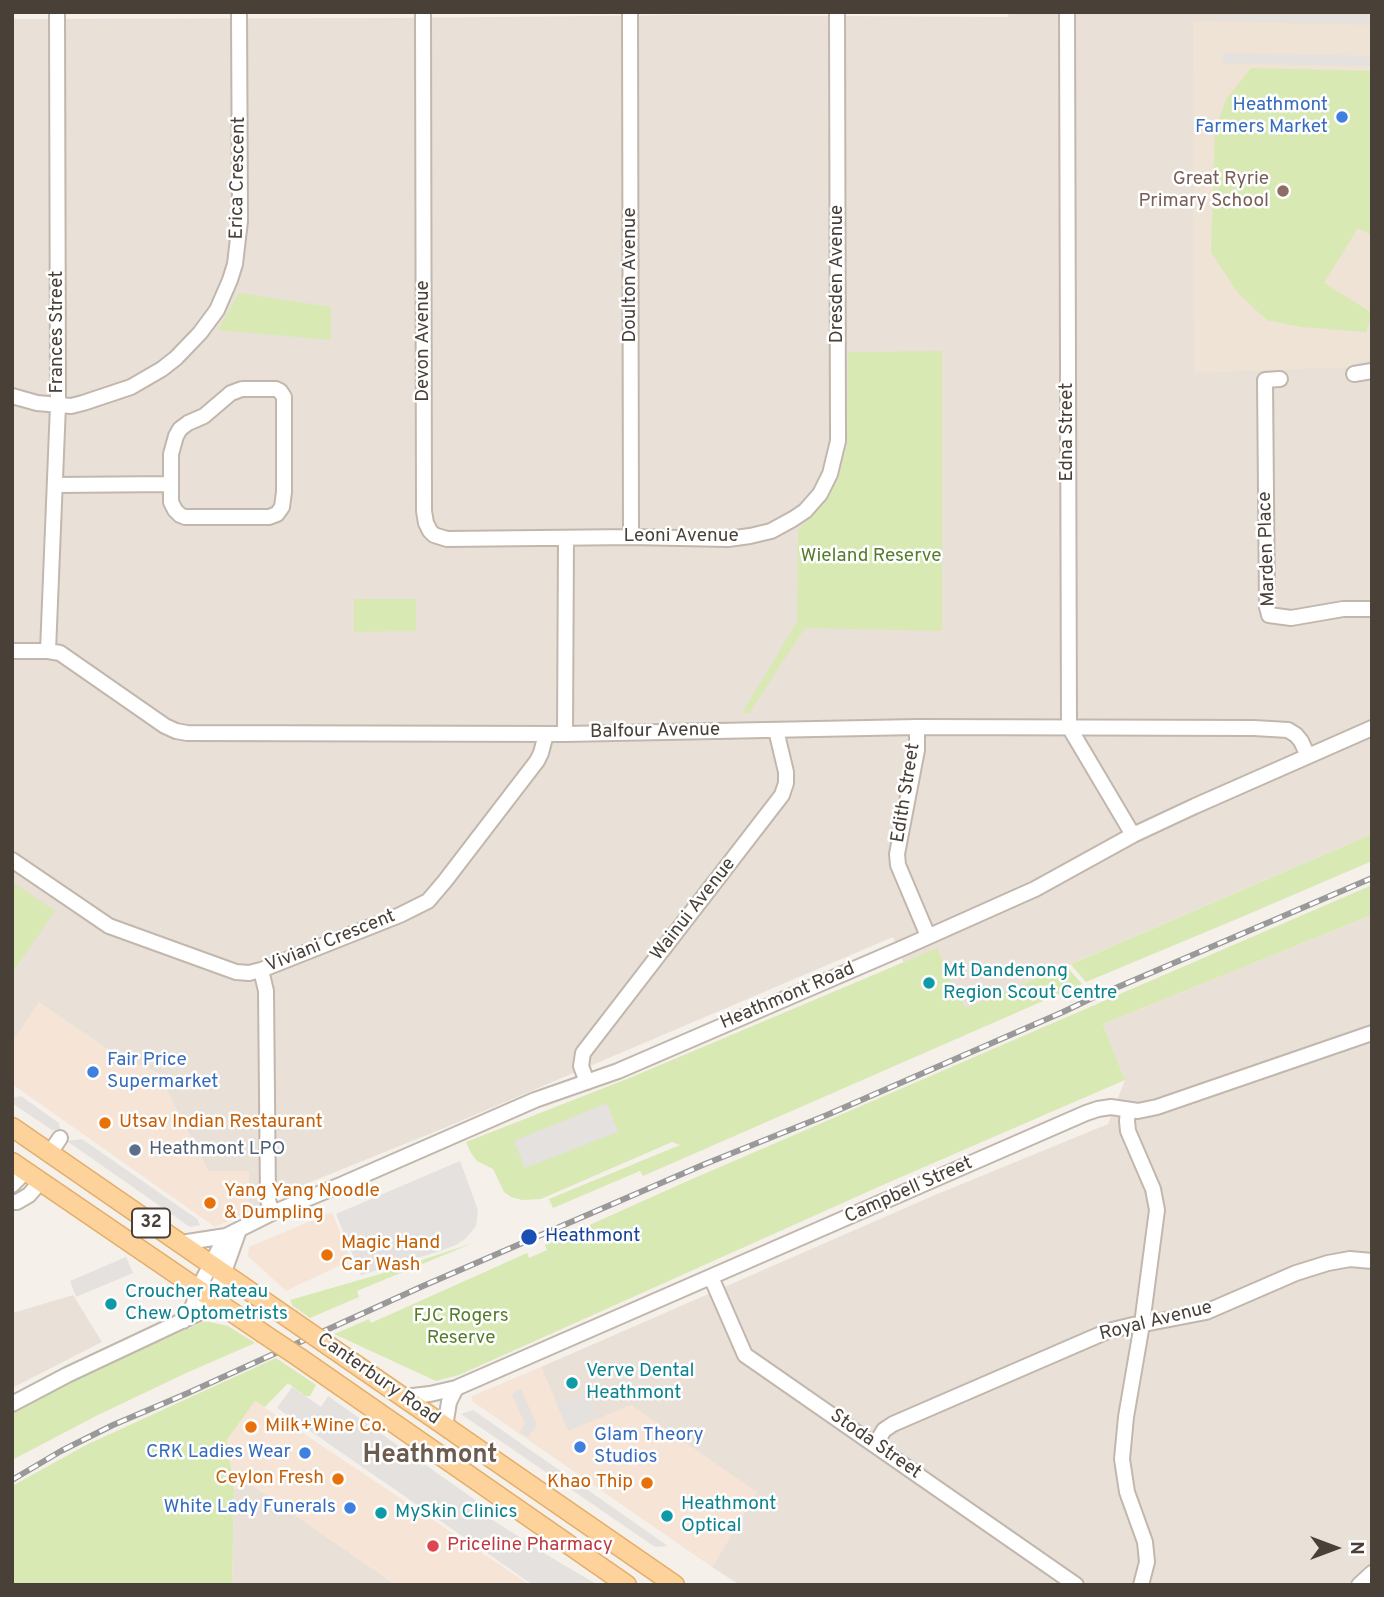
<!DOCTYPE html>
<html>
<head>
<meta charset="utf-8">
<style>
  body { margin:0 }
  #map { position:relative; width:1384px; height:1597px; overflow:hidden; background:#f5f0ea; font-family:Overpass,sans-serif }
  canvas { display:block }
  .frame { position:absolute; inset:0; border:14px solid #494038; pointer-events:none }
  .north { position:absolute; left:1300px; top:1513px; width:70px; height:70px; -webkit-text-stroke:5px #fff; paint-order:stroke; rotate:90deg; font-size:19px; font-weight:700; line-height:28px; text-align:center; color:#494038 }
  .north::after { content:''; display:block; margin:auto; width:24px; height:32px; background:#494038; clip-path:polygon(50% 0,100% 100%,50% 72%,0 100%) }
</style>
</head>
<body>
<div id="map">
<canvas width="1384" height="1597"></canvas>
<div class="frame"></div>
<div class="north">N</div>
</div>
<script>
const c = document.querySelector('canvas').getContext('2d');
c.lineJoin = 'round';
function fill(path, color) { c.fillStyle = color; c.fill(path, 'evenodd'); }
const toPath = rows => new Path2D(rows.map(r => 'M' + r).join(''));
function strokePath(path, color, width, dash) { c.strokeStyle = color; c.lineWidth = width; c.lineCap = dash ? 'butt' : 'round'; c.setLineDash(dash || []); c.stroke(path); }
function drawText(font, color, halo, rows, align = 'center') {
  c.font = font + ' Overpass,sans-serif'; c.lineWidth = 5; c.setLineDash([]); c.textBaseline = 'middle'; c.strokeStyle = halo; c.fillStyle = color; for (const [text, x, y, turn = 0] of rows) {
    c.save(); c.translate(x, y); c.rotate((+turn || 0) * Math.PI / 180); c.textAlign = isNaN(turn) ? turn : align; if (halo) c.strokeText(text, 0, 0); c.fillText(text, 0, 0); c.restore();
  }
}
fill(toPath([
  [1009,12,1372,12,1372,834,929,1025,893,937,449,1126,291,1190,249,1212,249,1171,208,1171,158,1073,122,1059,39,1003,12,1043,12,19,403,18,680,15,1008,17],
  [1372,915,1372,1585,740,1585,712,1567,757,1492,568,1431,541,1367,935,1195,1108,1124,1125,1080,1103,1024],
  [12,1217,13,1313,73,1295,102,1342,12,1388],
  [249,1483,396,1585,232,1585,234,1489]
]), '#e9e1d8');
fill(toPath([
  [39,1002,122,1059,158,1073,208,1171,249,1171,249,1212,215,1227,12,1084,12,1043],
  [332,1212,351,1260,286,1291,248,1256,249,1247],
  [541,1367,568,1431,631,1405,757,1492,712,1567,472,1401,472,1396],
  [255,1401,530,1585,396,1585,249,1483,234,1489,227,1440]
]), '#f6e4d6');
fill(toPath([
  [1193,21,1372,25,1372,357,1349,367,1194,373]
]), '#eee3d4');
fill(toPath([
  [1251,68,1372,71,1372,235,1358,228,1324,283,1372,313,1366,332,1301,327,1267,320,1238,293,1211,252,1215,129,1227,98],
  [239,293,331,307,331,340,218,330],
  [942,351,942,631,805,628,749,713,742,713,797,622,798,530,817,510,832,488,841,469,847,446,848,352],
  [354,599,416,599,416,631,354,632],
  [1372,834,1372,861,1244,916,1086,982,1072,966,1071,964],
  [12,882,55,911,12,973],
  [1372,885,1372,915,1103,1024,1125,1080,885,1184,459,1375,436,1381,334,1334,369,1319,371,1323,527,1253,529,1258,547,1250,545,1245,683,1183],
  [937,948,959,998,966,1008,1066,966,1082,984,643,1176,640,1171,553,1208,549,1199,680,1145,672,1142,541,1199,522,1200,511,1197,504,1192,493,1169,477,1161,471,1153,466,1142,632,1077],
  [473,1243,357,1291,359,1297,310,1318,293,1306,290,1300,377,1275],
  [205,1321,228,1326,255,1343,184,1374,96,1416,12,1460,12,1413,73,1379],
  [276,1358,316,1385,310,1396,305,1396,288,1383,265,1407,255,1401,227,1440,234,1489,232,1585,12,1585,12,1486,86,1445]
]), '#d8e9b4');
fill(toPath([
  [1221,14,1372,17,1372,22,1221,19],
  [1223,53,1372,56,1372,66,1222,63],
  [21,1096,59,1123,60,1129,52,1130,12,1103,12,1098],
  [607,1103,618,1132,525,1168,514,1141],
  [82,1139,197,1219,200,1225,190,1227,67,1141],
  [460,1161,478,1210,476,1226,466,1238,456,1245,437,1252,361,1275,336,1214],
  [126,1257,133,1273,76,1297,70,1281],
  [292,1387,321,1407,328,1396,488,1509,485,1515,547,1555,598,1585,533,1585,277,1408],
  [521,1389,537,1425,528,1437,520,1432,525,1424,512,1394],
  [588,1395,597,1417,568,1430,557,1405],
  [473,1410,668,1546,655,1547,461,1414]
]), '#e4e1df');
const minor = toPath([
  [423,12,424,511,426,523,430,531,434,535,447,539,631,537,728,539,750,536,771,531,793,519,805,511,820,494,830,474,838,441,837,12],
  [630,12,631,537],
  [1067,12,1069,727,1133,835],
  [1354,374,1372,371],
  [1280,379,1265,380,1267,607,1269,615,1291,618,1343,609,1372,609],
  [242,389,276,389,280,391,284,397,284,492,282,507,277,514,269,517,185,517,180,515,175,510,171,502,171,454,176,436,180,429,188,423,204,416,231,393,242,389],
  [12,396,37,403,71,406,83,403,131,387,162,369,176,358,200,333,217,310,230,280,235,264,240,221,239,12],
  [55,485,171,484],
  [12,651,48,651,60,653,165,726,176,731,187,733,565,734,917,727,1254,728,1288,730,1296,735,1301,741,1308,756],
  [48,651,58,405,57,12],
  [917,727,917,750,897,854,898,865,928,936],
  [565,734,566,538],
  [12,860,109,926,236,972,249,973,261,970,400,915,428,901,445,881,537,761,541,753,546,734],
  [261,970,266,991,268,1200,272,1213],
  [587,1082,581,1066,583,1053,782,795,786,783,786,772,776,730],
  [1128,1110,1127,1121,1128,1131,1153,1189,1157,1210,1142,1324,1126,1417,1122,1459,1127,1492,1145,1542,1147,1562,1141,1585],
  [50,1153,60,1138],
  [12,1185,26,1171],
  [12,1202,17,1202,29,1195,41,1181],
  [181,1243,226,1236],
  [711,1277,745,1355,1076,1585],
  [183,1321,193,1306,198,1289,226,1236,272,1213,343,1184,535,1100,618,1071,905,947,1035,889,1133,835,1195,806,1372,728],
  [404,1397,430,1394,456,1388,1086,1113,1098,1109,1111,1107,1138,1111,1157,1107,1372,1033],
  [12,1404,67,1375,201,1312,212,1298,224,1272,239,1230],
  [445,1427,449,1402,456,1388],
  [875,1445,884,1430,893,1424,1108,1331,1133,1325,1149,1323,1206,1312,1296,1273,1328,1263,1350,1259,1372,1261],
  [1359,1585,1372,1573]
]);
const major = toPath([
  [12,1127,290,1319],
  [12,1162,261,1332],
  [329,1346,675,1585],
  [300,1358,627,1585]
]);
strokePath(minor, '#c1b7ad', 18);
strokePath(major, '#e4ae69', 21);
strokePath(minor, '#fff', 14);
strokePath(major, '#fed39b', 18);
const rail = toPath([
  [12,1480,61,1451,113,1425,188,1393,423,1286,705,1164,827,1115,1063,1012,1090,999,1372,878]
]);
strokePath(rail, '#999', 6);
strokePath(rail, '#fff', 3.5, [10]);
const majorBridge = toPath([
  [290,1319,329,1346],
  [261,1332,300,1358]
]);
strokePath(majorBridge, '#e4ae69', 21, []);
strokePath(majorBridge, '#fed39b', 18);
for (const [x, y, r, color] of [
  [1342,117,7,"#3f7fe0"],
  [1283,191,7,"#8d6e63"],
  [929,983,7,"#0f9aa8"],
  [93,1072,7,"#3f7fe0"],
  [105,1123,7,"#e8710a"],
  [135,1150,7,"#5c6f8a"],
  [210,1203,7,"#e8710a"],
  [529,1237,9,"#1a4fb4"],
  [327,1255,7,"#e8710a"],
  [111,1304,7,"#0f9aa8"],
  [572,1383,7,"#0f9aa8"],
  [251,1427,7,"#e8710a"],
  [580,1447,7,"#3f7fe0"],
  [305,1453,7,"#3f7fe0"],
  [338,1479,7,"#e8710a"],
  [647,1483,7,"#e8710a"],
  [350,1508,7,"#3f7fe0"],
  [381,1513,7,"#0f9aa8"],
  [667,1516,7,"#0f9aa8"],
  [433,1546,7,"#e0444e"]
]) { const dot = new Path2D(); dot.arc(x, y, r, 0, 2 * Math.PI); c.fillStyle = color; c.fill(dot); strokePath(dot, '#fff', 2.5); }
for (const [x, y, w] of [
  [151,1223,38]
]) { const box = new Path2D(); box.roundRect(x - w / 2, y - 14.5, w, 29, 5); c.fillStyle = '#fff'; c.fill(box); strokePath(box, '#494038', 2); }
drawText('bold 18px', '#494038', null, [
  ["32",151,1223]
]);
drawText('19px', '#366cbe', '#fff', [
  ["Heathmont",1328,106],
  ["Farmers Market",1328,128],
  ["Fair Price",107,1061,"left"],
  ["Supermarket",107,1083,"left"],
  ["Glam Theory",594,1436,"left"],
  ["Studios",594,1458,"left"],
  ["CRK Ladies Wear",291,1453],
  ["White Lady Funerals",336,1508]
], 'right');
drawText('19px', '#494038', '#fff', [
  ["Erica Crescent",239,178,-89],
  ["Dresden Avenue",838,274,-90],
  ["Doulton Avenue",631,275,-90],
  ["Frances Street",58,332,-90],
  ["Devon Avenue",424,341,-90],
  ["Edna Street",1068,432,-90],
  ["Leoni Avenue",681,537],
  ["Marden Place",1268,549,-92],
  ["Balfour Avenue",655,732,-1],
  ["Edith Street",907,793,-81],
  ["Wainui Avenue",694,910,-52],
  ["Viviani Crescent",331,942,-22],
  ["Heathmont Road",788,997,-23],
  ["Campbell Street",909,1191,-24],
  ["Royal Avenue",1156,1322,-14],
  ["Canterbury Road",378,1380,35],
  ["Stoda Street",875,1445,35]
]);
drawText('19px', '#785e54', '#fff', [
  ["Great Ryrie",1269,180],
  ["Primary School",1269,202]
], 'right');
drawText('19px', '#557c2a', '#fff', [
  ["Wieland Reserve",871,557],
  ["FJC Rogers",461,1317],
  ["Reserve",461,1339]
]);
drawText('19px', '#0d838f', '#fff', [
  ["Mt Dandenong",943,972],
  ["Region Scout Centre",943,994],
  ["Croucher Rateau",125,1293],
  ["Chew Optometrists",125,1315],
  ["Verve Dental",586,1372],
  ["Heathmont",586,1394],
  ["Heathmont",681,1505],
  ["Optical",681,1527],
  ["MySkin Clinics",395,1513]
], 'left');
drawText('19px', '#c56008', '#fff', [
  ["Utsav Indian Restaurant",119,1123],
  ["Yang Yang Noodle",224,1192],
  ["& Dumpling",224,1214],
  ["Magic Hand",341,1244],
  ["Car Wash",341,1266],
  ["Milk+Wine Co.",265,1427],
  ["Ceylon Fresh",324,1479,"right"],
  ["Khao Thip",633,1483,"right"]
], 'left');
drawText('19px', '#4e5e75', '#fff', [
  ["Heathmont LPO",149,1150]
], 'left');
drawText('19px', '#164399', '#fff', [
  ["Heathmont",545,1237]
], 'left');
drawText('19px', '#be3a42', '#fff', [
  ["Priceline Pharmacy",447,1546]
], 'left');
drawText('bold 26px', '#6c5c4f', '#fff', [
  ["Heathmont",430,1457]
]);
</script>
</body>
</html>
